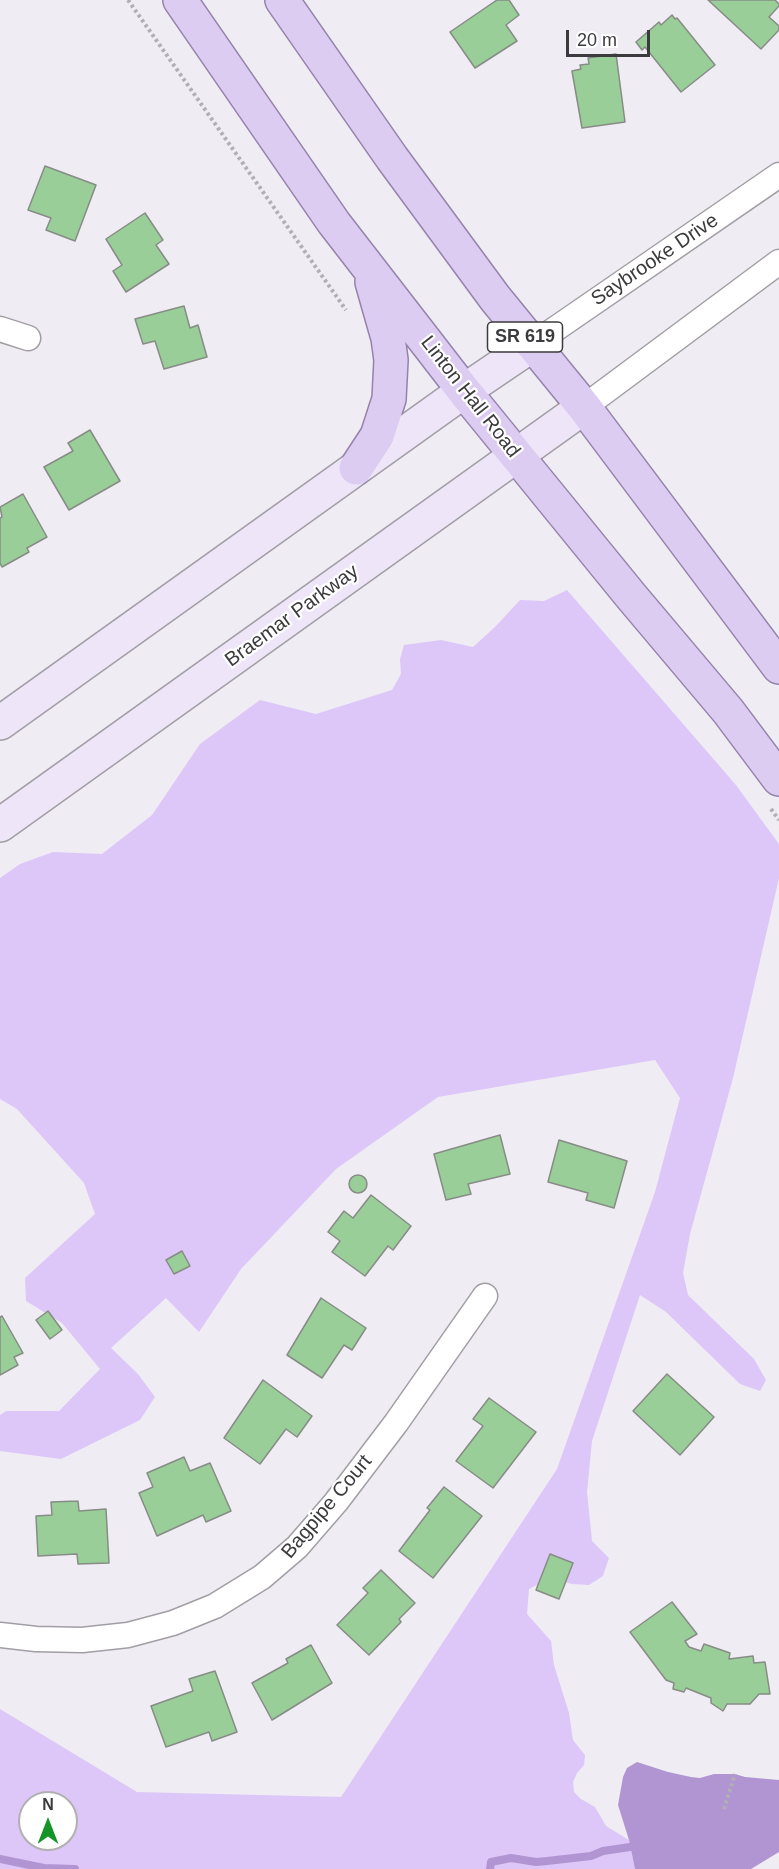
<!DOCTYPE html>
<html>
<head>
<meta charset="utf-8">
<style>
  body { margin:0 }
  #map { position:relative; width:779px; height:1869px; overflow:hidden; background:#efecf3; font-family:Helvetica,sans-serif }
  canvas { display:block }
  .north { position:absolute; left:18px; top:1791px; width:60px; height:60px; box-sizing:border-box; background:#fff; border:2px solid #b1b0b1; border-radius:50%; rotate:0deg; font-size:16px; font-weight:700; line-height:24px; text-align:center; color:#3b3a3c }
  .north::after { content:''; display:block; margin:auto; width:21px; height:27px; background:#149528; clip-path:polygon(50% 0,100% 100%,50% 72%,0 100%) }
  .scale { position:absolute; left:566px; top:30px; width:84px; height:27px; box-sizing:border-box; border:3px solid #3b3a3c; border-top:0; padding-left:8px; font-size:18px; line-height:21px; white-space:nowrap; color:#3b3a3c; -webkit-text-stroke:4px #fff; paint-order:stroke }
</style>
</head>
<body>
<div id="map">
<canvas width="779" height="1869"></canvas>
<div class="north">N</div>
<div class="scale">20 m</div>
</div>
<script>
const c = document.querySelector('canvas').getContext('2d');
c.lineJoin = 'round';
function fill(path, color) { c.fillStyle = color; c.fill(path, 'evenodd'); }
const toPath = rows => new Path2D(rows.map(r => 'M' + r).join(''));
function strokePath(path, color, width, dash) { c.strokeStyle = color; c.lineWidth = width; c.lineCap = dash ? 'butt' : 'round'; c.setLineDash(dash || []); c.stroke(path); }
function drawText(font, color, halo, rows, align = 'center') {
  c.font = font + ' Helvetica,sans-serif'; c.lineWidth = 4.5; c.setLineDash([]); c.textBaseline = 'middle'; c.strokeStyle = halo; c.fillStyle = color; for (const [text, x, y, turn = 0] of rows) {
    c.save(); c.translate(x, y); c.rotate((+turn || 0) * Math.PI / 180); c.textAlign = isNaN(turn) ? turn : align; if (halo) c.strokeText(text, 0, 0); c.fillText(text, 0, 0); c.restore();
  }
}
fill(toPath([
  [567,590,736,785,779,844,779,878,733,1078,690,1234,683,1273,688,1295,754,1359,766,1380,760,1391,740,1384,666,1312,640,1295,592,1441,587,1492,592,1541,609,1558,603,1576,589,1585,572,1584,550,1578,529,1589,527,1614,551,1641,554,1665,569,1713,573,1740,585,1755,584,1765,577,1773,573,1782,574,1792,581,1799,595,1807,606,1826,629,1840,635,1869,0,1869,0,1709,137,1792,341,1797,557,1469,655,1192,680,1098,655,1060,438,1097,336,1169,241,1269,199,1332,166,1298,111,1348,138,1374,155,1397,140,1420,61,1459,0,1451,0,1415,6,1411,59,1411,100,1369,62,1323,26,1301,25,1278,95,1214,84,1183,17,1109,0,1099,0,878,20,864,53,852,102,854,152,815,200,744,260,700,316,714,392,690,401,674,400,659,404,645,441,640,473,647,496,626,520,600,544,601],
  [30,1803,66,1803,66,1839,30,1839]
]), '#ddc7f8');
fill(toPath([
  [637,1762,668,1772,691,1777,700,1778,714,1774,735,1774,745,1777,779,1780,779,1852,751,1869,635,1869,629,1840,618,1805,623,1777,627,1768]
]), '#b195d2');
strokePath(toPath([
  [0,1859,44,1868,75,1869],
  [490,1869,491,1862,511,1858,536,1862,547,1861,591,1856,603,1851,630,1847]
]), '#b195d2', 8);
const building = toPath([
  [497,0,509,0,519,15,506,25,517,41,475,68,450,32,497,0],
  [708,0,775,0,779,4,779,6,769,17,779,26,779,30,761,49,708,0],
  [672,15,675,19,677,18,715,65,681,92,645,47,642,50,636,42,659,22,661,25,672,15],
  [616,54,625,122,582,128,572,71,581,69,580,65,589,64,588,58,616,54],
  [45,166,96,185,75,241,46,230,51,218,28,210,45,166],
  [145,213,163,240,156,245,169,264,126,292,113,271,122,265,106,239,145,213],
  [184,306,190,328,198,325,207,357,164,369,155,341,143,344,135,319,184,306],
  [90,430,120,481,69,510,44,467,73,451,68,443,90,430],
  [23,494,47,537,27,548,29,552,2,567,0,563,0,518,2,517,0,507,23,494],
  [500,1135,510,1174,468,1184,471,1194,446,1200,434,1154,500,1135],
  [559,1140,627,1161,614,1208,586,1200,588,1193,548,1182,559,1140],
  '349 1184a9 9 0 1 1 18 0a9 9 0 1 1-18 0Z',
  [371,1195,411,1226,393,1250,388,1246,365,1276,332,1252,340,1241,328,1232,344,1211,353,1218,371,1195],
  [182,1251,190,1266,174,1274,166,1260,182,1251],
  [321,1298,366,1328,352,1350,344,1345,322,1378,287,1355,321,1298],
  [48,1311,62,1330,50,1339,36,1320,48,1311],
  [2,1316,23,1353,14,1357,18,1365,0,1375,0,1317,2,1316],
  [667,1374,714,1417,680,1455,633,1411,667,1374],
  [263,1380,312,1416,297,1437,286,1429,260,1464,224,1438,263,1380],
  [489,1398,536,1432,493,1488,456,1461,483,1426,473,1419,489,1398],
  [184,1457,190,1471,210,1463,231,1511,206,1522,203,1515,157,1536,139,1493,153,1487,147,1473,184,1457],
  [444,1487,482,1516,433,1578,399,1551,430,1510,427,1508,444,1487],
  [78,1501,79,1511,106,1509,109,1563,78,1564,77,1554,38,1556,36,1516,52,1515,51,1502,78,1501],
  [550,1554,573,1563,559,1599,536,1590,550,1554],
  [381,1570,415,1603,399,1619,401,1622,369,1655,337,1625,368,1593,363,1588,381,1570],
  [672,1602,697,1634,685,1641,689,1647,701,1651,704,1644,730,1653,729,1659,753,1656,754,1663,765,1662,770,1694,759,1694,750,1704,727,1704,723,1711,711,1703,711,1698,686,1688,684,1692,673,1689,674,1683,666,1680,630,1632,672,1602],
  [311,1645,332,1683,272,1720,252,1683,288,1663,286,1659,311,1645],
  [215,1671,237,1732,212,1741,209,1732,166,1747,151,1706,193,1691,189,1679,215,1671]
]);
fill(building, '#99ce99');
strokePath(building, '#878c86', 1.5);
const street = toPath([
  [0,329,28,338],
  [532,345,779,175],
  [584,407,779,262],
  [0,1635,36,1639,82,1640,128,1635,173,1623,215,1606,262,1577,297,1547,336,1502,396,1423,485,1296]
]);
const secondary = toPath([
  [0,723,464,391,532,345],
  [0,825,584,407]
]);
const primary = toPath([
  [180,0,334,223,464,391,631,596,728,711,779,779],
  [282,0,392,158,495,298,584,407,779,667],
  [356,468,377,436,389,399,391,360,388,338,372,282]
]);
strokePath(street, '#a19ea5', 27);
strokePath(secondary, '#a19ea5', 36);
strokePath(primary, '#9583ac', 36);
strokePath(toPath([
  [128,0,346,310],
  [771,809,779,820],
  [724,1809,735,1774]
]), '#b1afb4', 4, [3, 3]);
strokePath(street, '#fff', 24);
strokePath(secondary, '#eee6f8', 33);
strokePath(primary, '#ddccf1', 33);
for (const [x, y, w] of [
  [525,337,75]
]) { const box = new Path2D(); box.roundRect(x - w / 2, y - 15, w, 30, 4.5); c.fillStyle = '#fff'; c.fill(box); strokePath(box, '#3b3a3c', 1.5); }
drawText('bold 18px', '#3b3a3c', null, [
  ["SR 619",525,337]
]);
drawText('20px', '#3b3a3c', '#fff', [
  ["Saybrooke Drive",655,260,-34],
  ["Linton Hall Road",470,397,52],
  ["Braemar Parkway",292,616,-36],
  ["Bagpipe Court",327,1507,-50]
]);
</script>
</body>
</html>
